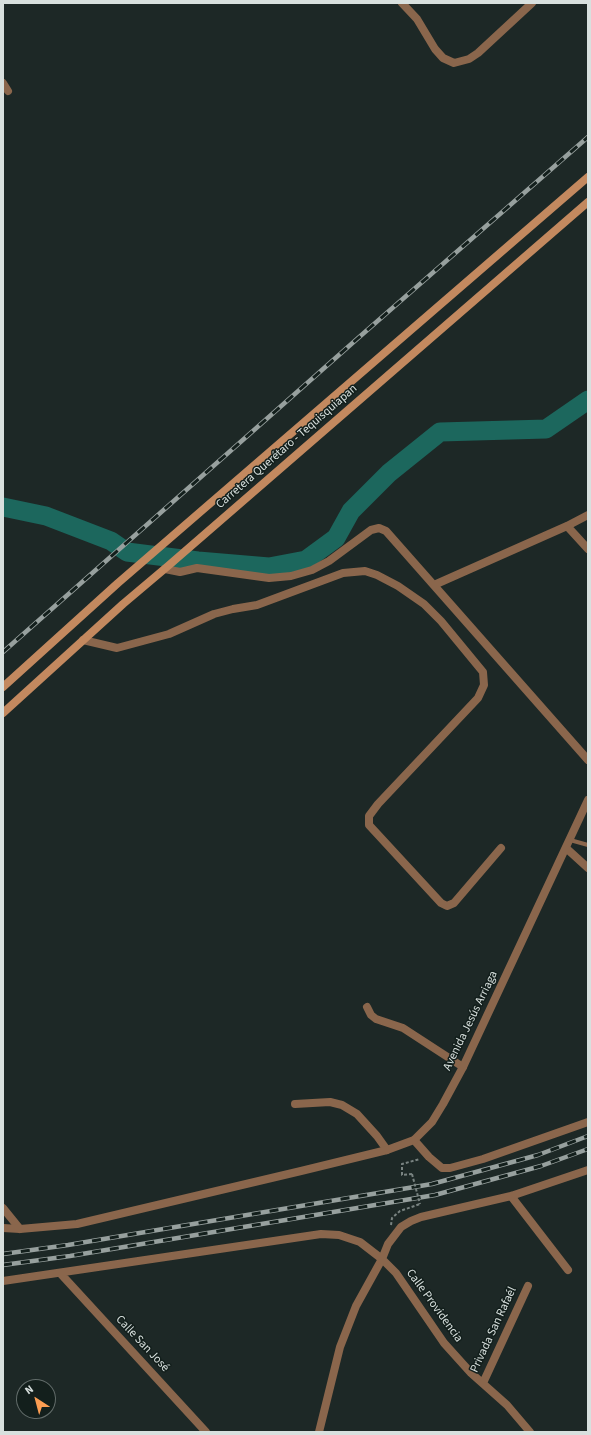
<!DOCTYPE html>
<html>
<head>
<meta charset="utf-8">
<style>
  body { margin:0 }
  #map { position:relative; width:591px; height:1435px; overflow:hidden; background:#1d2826; font-family:"Source Sans 3",sans-serif }
  canvas { display:block }
  .frame { position:absolute; inset:0; border:4px solid #d8e0de; pointer-events:none }
  .north { position:absolute; left:16px; top:1379px; width:40px; height:40px; box-sizing:border-box; background:#131f1c; border:1px solid #626c6a; border-radius:50%; rotate:324deg; font-size:11px; font-weight:700; line-height:16px; text-align:center; color:#d8e0de }
  .north::after { content:''; display:block; margin:auto; width:14px; height:18px; background:#fc9d52; clip-path:polygon(50% 0,100% 100%,50% 72%,0 100%) }
</style>
</head>
<body>
<div id="map">
<canvas width="591" height="1435"></canvas>
<div class="frame"></div>
<div class="north">N</div>
</div>
<script>
const c = document.querySelector('canvas').getContext('2d');
c.lineJoin = 'round';
const toPath = rows => new Path2D(rows.map(r => 'M' + r).join(''));
function strokePath(path, color, width, dash) { c.strokeStyle = color; c.lineWidth = width; c.lineCap = dash ? 'butt' : 'round'; c.setLineDash(dash || []); c.stroke(path); }
function drawText(font, color, halo, rows, align = 'center') {
  c.font = font + ' "Source Sans 3",sans-serif'; c.lineWidth = 3; c.setLineDash([]); c.textBaseline = 'middle'; c.strokeStyle = halo; c.fillStyle = color; for (const [text, x, y, turn = 0] of rows) {
    c.save(); c.translate(x, y); c.rotate((+turn || 0) * Math.PI / 180); c.textAlign = isNaN(turn) ? turn : align; if (halo) c.strokeText(text, 0, 0); c.fillText(text, 0, 0); c.restore();
  }
}
strokePath(toPath([
  [3,507,46,516,111,541,127,552,198,561,269,567,306,560,336,538,351,511,389,473,440,432,546,429,588,400]
]), '#1c675d', 19);
strokePath(toPath([
  [412,1174,402,1175,402,1164,420,1159],
  [391,1225,392,1218,400,1211,420,1204]
]), '#798381', 2, [3, 2]);
strokePath(toPath([
  [570,840,588,845]
]), '#8a664c', 4);
strokePath(toPath([
  [402,3,417,19,435,49,443,58,454,63,469,59,478,53,532,3],
  [3,83,8,91],
  [567,526,588,549],
  [165,569,180,572,197,568,269,578,291,576,312,570,329,561,371,530,379,528,386,531,588,760],
  [434,585,567,526,588,515],
  [83,640,117,648,169,634,214,614,233,609,257,605,343,573,365,571,377,575,398,586,424,604,441,621,483,672,484,685,478,698,378,804,369,816,369,825,441,903,447,906,454,903,501,848],
  [566,848,588,868],
  [367,1007,371,1015,376,1019,403,1028,463,1067],
  [295,1104,330,1102,342,1105,357,1114,377,1136,387,1150],
  [414,1140,429,1157,442,1168,450,1168,483,1159,588,1122],
  [511,1196,568,1270],
  [3,1208,20,1229],
  [60,1273,206,1432],
  [3,1281,321,1234,339,1235,360,1242,382,1259,396,1273,444,1343,471,1373,507,1405,530,1432],
  [483,1383,528,1286],
  [319,1432,340,1347,356,1306,382,1259,388,1244,401,1227,411,1221,421,1217,511,1196,588,1170]
]), '#8a664c', 8);
strokePath(toPath([
  [3,1228,20,1229,77,1224,301,1171,387,1150,414,1140,432,1122,443,1104,463,1067,588,800]
]), '#8a664c', 8);
strokePath(toPath([
  [3,687,118,583,588,177],
  [3,713,123,604,168,566,588,202]
]), '#c3895f', 8);
const rail = toPath([
  [3,652,357,339,588,137],
  [3,1254,68,1245,432,1184,538,1155,588,1136],
  [3,1265,70,1256,435,1195,541,1166,588,1149]
]);
strokePath(rail, '#97a09e', 4.5);
strokePath(rail, '#131f1c', 3, [9]);
strokePath(toPath([
  [412,1174,420,1204]
]), '#798381', 2, [3, 2]);
drawText('12px', '#d8e0de', '#131f1c', [
  ["Carretera Querétaro - Tequisquiapan",287,447,-41],
  ["Avenida Jesús Arriaga",471,1021,-64],
  ["Calle Providencia",434,1306,54],
  ["Privada San Rafaél",494,1330,-65],
  ["Calle San José",142,1344,47]
]);
</script>
</body>
</html>
